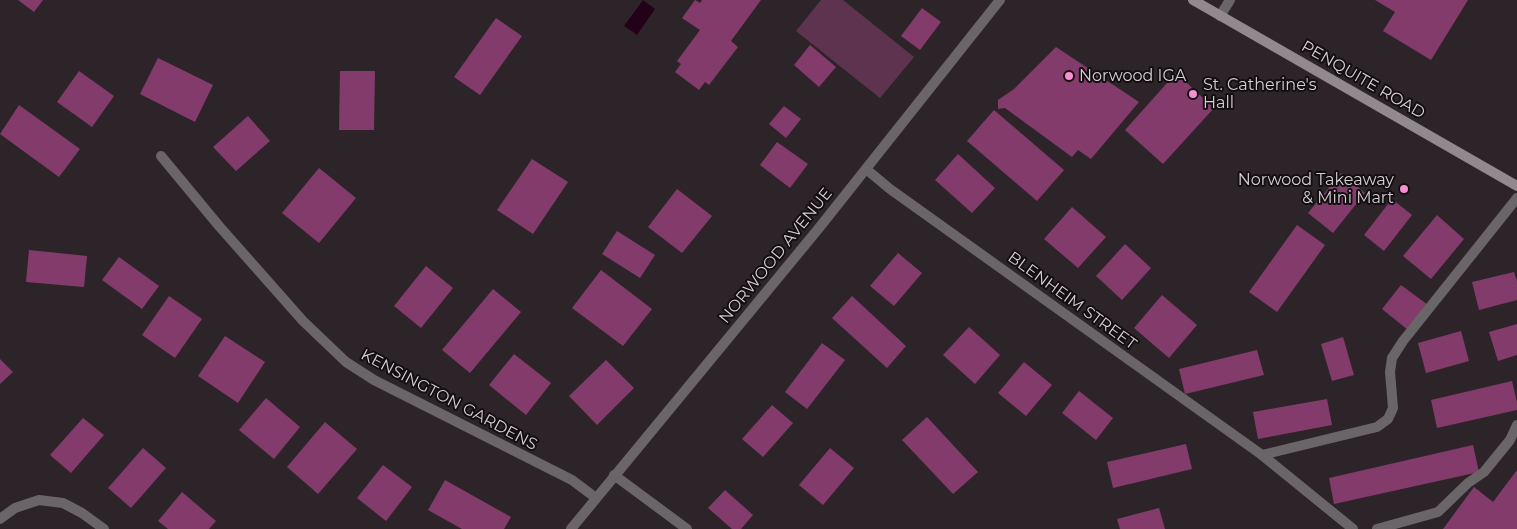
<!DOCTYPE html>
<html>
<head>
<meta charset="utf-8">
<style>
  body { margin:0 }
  canvas { display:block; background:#2d2429 }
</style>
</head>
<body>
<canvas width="1517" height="529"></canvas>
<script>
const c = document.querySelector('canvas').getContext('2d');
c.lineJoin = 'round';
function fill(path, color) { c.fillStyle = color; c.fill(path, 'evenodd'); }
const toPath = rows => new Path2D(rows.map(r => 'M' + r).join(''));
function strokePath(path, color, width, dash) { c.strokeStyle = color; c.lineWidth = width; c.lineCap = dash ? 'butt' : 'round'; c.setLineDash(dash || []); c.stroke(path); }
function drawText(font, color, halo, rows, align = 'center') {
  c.font = font + ' Montserrat,sans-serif'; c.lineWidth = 4; c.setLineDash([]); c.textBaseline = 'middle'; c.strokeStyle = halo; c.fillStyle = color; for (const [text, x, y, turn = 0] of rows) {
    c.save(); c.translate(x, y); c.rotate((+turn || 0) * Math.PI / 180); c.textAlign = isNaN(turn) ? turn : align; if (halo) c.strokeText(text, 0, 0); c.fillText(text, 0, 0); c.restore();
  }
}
fill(toPath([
  [821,0,843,0,914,57,880,98,796,31]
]), '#5e334f');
fill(toPath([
  [643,0,655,9,637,35,624,26]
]), '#230219');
fill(toPath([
  [18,0,43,0,34,12],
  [695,0,700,3,702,0,761,0,731,41,738,47,709,85,705,82,699,90,675,72,681,64,677,61,700,30,682,18],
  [1375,0,1468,0,1431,60,1383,31,1395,12],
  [922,8,941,22,920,50,901,36],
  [496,18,522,36,480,95,454,77],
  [810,45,836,67,819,87,794,65],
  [1056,47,1139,102,1091,159,1078,150,1072,157,1005,108,998,109,998,100,1014,89],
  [158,58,213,85,195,122,140,94],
  [79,71,114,96,92,127,57,102],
  [340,71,375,71,374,130,339,130],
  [1176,73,1214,108,1163,164,1125,130],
  [19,105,80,149,59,177,0,134],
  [784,106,801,119,786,138,769,124],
  [994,110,1064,170,1037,201,967,141],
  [248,116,270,141,236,171,213,147],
  [777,142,808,164,790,188,760,165],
  [958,154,995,188,972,213,935,180],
  [532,159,568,182,533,234,497,210],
  [319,168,356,198,319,243,282,213],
  [1341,173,1365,193,1333,233,1308,213],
  [677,189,712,216,682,253,648,227],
  [1392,199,1412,215,1384,251,1364,235],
  [1072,207,1106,237,1078,268,1044,239],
  [1437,215,1464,239,1431,279,1403,256],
  [1297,225,1325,245,1277,312,1249,292],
  [617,231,655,255,640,278,602,254],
  [1125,244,1151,268,1122,300,1096,276],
  [29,250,87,256,84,287,26,282],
  [898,253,922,273,894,306,870,286],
  [119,257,159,286,142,309,102,280],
  [426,266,453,288,421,328,394,306],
  [601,270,652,309,623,346,572,308],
  [1514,272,1517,281,1517,300,1479,310,1472,282],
  [1401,285,1428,305,1408,330,1382,309],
  [493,289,521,312,470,373,442,350],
  [1162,295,1197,325,1169,358,1134,328],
  [169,296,202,319,175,358,142,335],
  [852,296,906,346,887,368,832,318],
  [1517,324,1517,355,1498,361,1489,332],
  [969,327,1000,355,975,384,943,355],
  [1461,331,1469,361,1426,373,1418,343],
  [225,336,265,362,238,403,198,376],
  [1343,337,1354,375,1332,381,1321,344],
  [822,343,845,360,807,409,785,392],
  [1257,350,1264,375,1185,394,1179,369],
  [514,354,551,383,526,415,489,385],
  [0,359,13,372,0,384],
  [606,360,634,388,597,425,569,396],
  [1024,362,1052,385,1026,416,998,393],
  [1512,381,1517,402,1517,410,1437,428,1431,400],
  [1079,391,1113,418,1096,440,1062,413],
  [266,398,300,427,274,459,239,430],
  [1327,399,1332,425,1258,439,1253,412],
  [772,405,793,423,763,457,742,439],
  [927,417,978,472,953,494,902,440],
  [83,418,104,435,71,473,50,455],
  [325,422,357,449,318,494,287,467],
  [1186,444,1192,469,1113,488,1107,462],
  [1473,445,1479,472,1334,504,1329,478],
  [143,448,166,468,131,508,108,488],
  [830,448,854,468,823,505,799,485],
  [383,465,412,487,386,521,357,498],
  [1517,470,1517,529,1443,529,1474,487,1493,502],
  [445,480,511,517,504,529,462,529,428,510],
  [725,490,753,515,741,529,732,529,708,508],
  [182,492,216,521,209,529,168,529,158,521],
  [1159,508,1165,529,1120,529,1117,519]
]), '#823b6a');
strokePath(toPath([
  [1262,455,1377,427,1388,419,1393,408,1390,372,1392,358,1403,341,1517,198],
  [1262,455,1353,529],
  [1377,529,1438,512,1468,483,1484,472,1510,440,1517,425]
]), '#6a6568', 10);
strokePath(toPath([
  [1220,16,1230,0],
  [161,156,219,226,303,321,346,362,374,380,572,480,596,498],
  [866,169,890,189,1262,455],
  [614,475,687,529],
  [0,519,15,508,39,500,63,503,82,513,104,529],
  [571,529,819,228,1000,0]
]), '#6a6568', 10);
strokePath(toPath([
  [1193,0,1517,186]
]), '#91898d', 10);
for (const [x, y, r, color] of [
  [1069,76,5,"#f590d1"],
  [1193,94,5,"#f590d1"],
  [1404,189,5,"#f590d1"]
]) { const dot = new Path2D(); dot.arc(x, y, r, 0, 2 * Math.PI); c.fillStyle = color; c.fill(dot); strokePath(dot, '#130e11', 2); }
drawText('16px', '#d5cfd3', '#130e11', [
  ["Norwood IGA",1079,76],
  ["St. Catherine's",1203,85],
  ["Hall",1203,103],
  ["Norwood Takeaway",1394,180,"right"],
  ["& Mini Mart",1394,198,"right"]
], 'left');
drawText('16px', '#d5cfd3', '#130e11', [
  ["PENQUITE ROAD",1363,80,30],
  ["NORWOOD AVENUE",776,256,-51],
  ["BLENHEIM STREET",1072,301,36],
  ["KENSINGTON GARDENS",449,400,28]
]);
</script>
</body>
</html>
